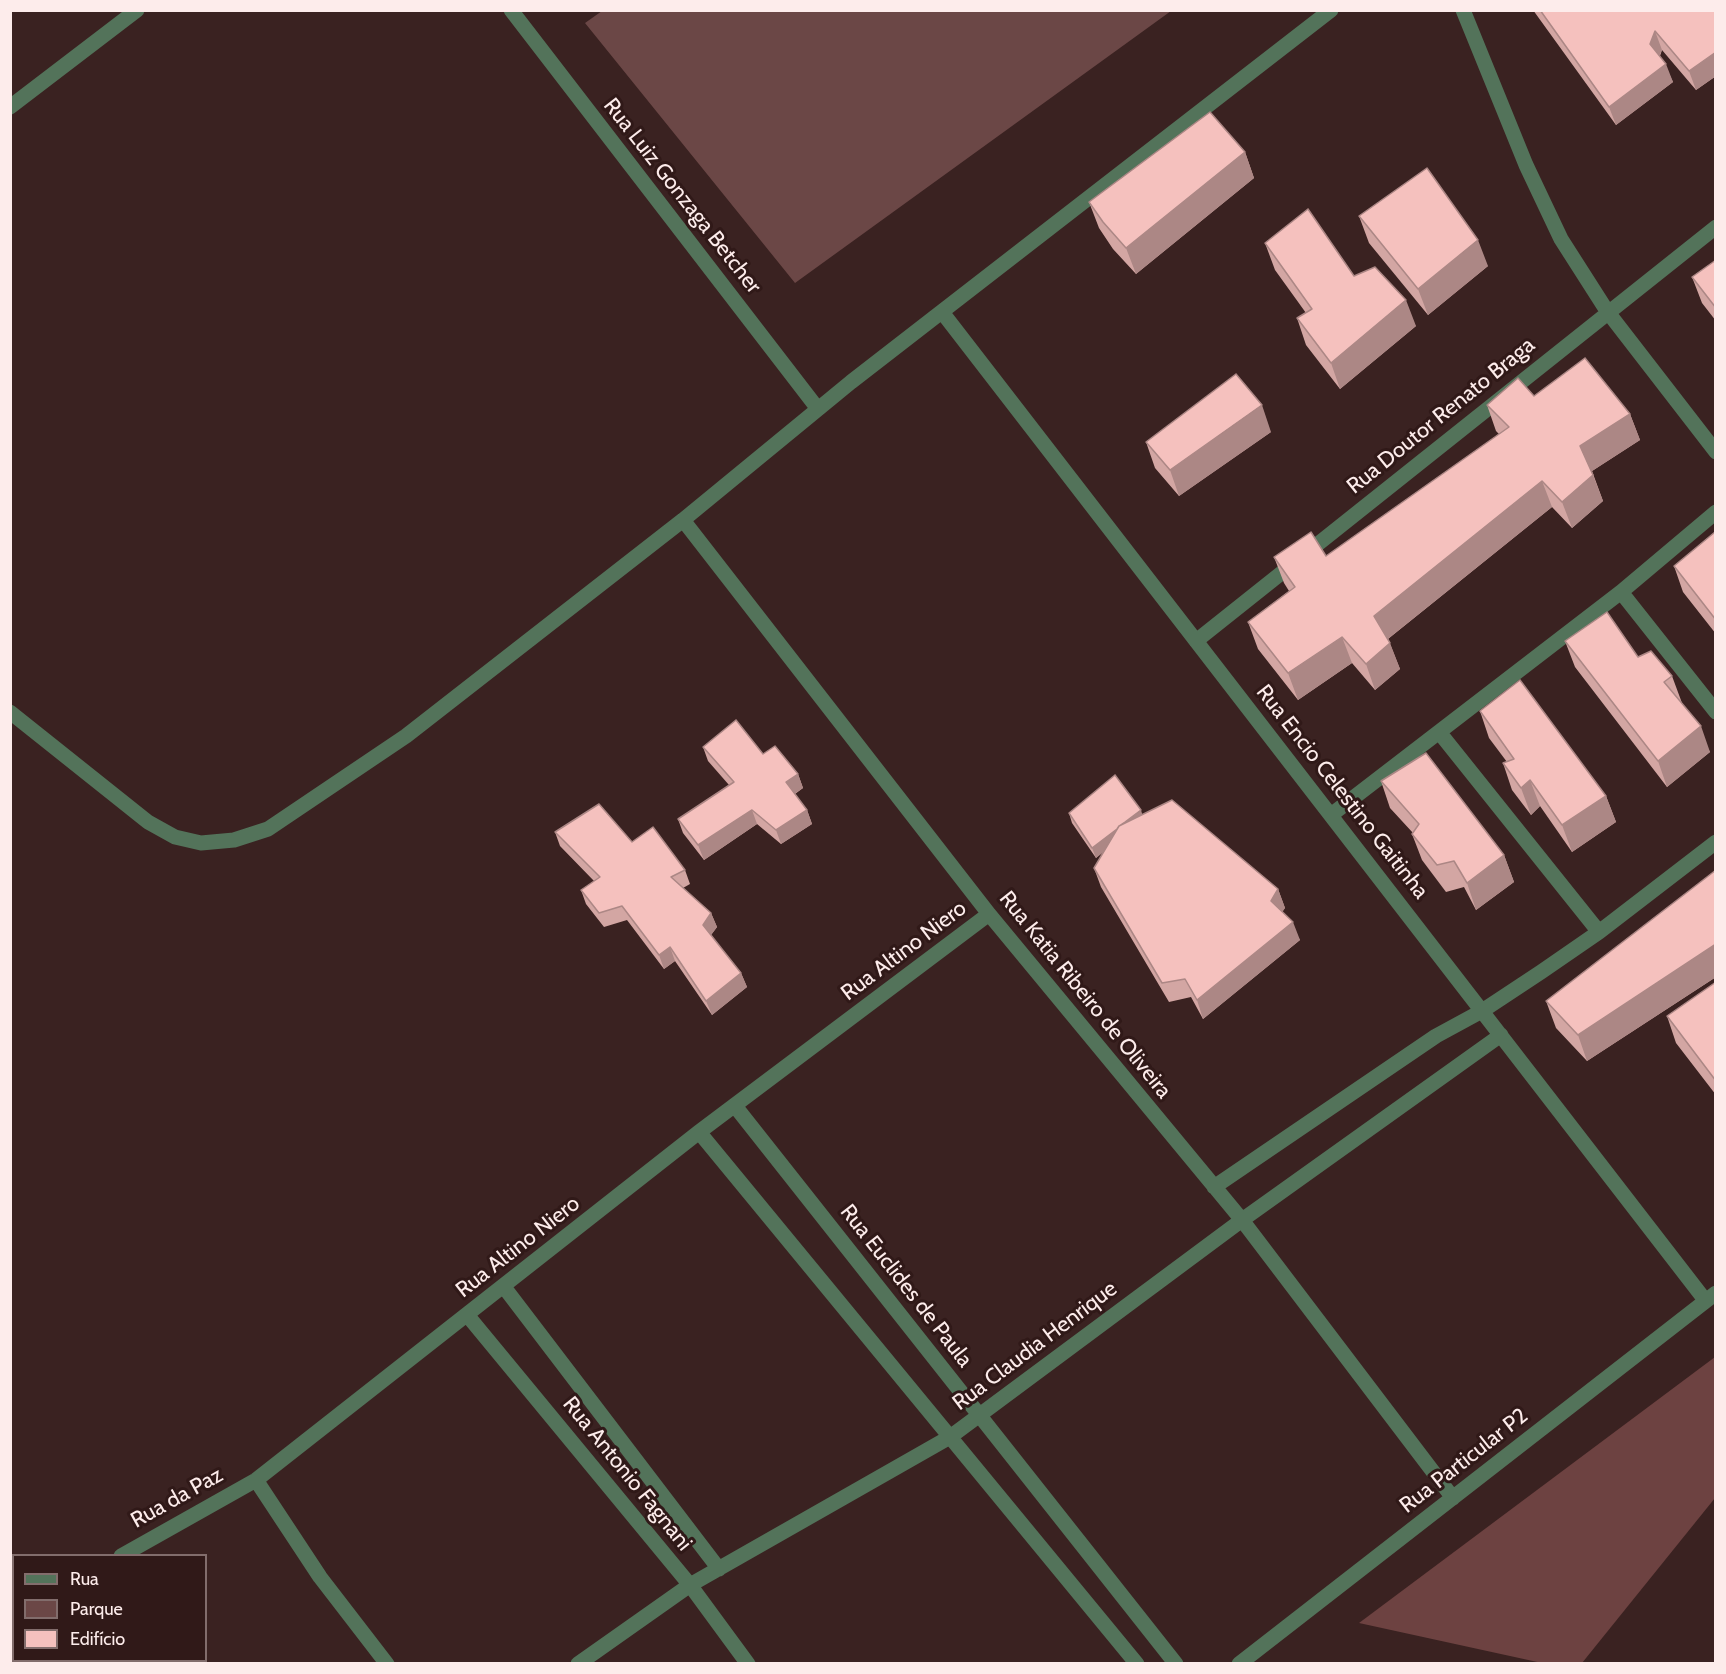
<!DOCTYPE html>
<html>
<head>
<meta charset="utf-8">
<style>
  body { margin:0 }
  #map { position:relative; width:1726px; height:1674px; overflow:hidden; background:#3a2221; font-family:Cabin,sans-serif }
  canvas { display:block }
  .frame { position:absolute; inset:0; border:12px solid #fdeceb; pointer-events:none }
  .legend { position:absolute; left:12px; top:1554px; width:195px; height:108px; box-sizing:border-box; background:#301918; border:2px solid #826d6c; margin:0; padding:8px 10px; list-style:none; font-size:18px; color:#fdeceb }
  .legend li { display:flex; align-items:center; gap:12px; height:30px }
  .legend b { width:30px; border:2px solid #826d6c }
</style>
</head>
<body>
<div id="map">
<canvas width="1726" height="1674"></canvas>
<div class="frame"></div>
<ul class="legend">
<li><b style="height:8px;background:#53735a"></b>Rua</li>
<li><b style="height:16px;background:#6b4746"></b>Parque</li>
<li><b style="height:16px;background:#f5c1be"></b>Edifício</li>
</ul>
</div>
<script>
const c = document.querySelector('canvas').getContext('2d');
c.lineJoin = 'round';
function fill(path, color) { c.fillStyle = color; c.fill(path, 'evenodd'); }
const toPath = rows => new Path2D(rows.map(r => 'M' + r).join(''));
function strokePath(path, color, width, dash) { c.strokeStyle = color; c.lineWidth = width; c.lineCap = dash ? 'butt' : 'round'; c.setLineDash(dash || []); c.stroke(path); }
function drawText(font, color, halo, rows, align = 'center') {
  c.font = font + ' Cabin,sans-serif'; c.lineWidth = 6; c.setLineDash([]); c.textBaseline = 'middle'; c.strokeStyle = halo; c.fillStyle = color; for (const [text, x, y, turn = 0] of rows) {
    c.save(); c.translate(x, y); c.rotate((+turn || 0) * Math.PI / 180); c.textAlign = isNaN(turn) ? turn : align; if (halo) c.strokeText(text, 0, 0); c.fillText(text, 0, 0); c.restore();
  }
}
fill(toPath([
  [602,11,602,10,1171,11,795,283,585,23]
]), '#6b4746');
fill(toPath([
  [1715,1357,1715,1498,1582,1663,1542,1663,1359,1623]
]), '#6d4241');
strokePath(toPath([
  [511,10,818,409],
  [1463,10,1526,165,1561,239,1607,311,1716,452],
  [10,107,137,10],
  [942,312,1705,1300],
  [683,520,989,914,1242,1220,1453,1498],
  [1621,592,1716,712],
  [1196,641,1716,227],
  [10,712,148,822,175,837,201,843,234,840,268,829,406,736,683,520,851,382,1331,10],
  [1439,732,1599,932],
  [1331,815,1621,592,1716,512],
  [735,1106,1176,1664],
  [699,1132,1137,1664],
  [1214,1187,1436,1036,1482,1011,1541,972,1599,932,1716,842],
  [504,1287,719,1569],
  [468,1316,690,1585,748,1664],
  [256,1480,320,1577,387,1664],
  [121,1556,256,1480,699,1132,989,914],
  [10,1617,14,1615],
  [578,1664,690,1585,950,1437,1242,1220,1501,1035],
  [1239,1664,1716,1293]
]), '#53735a', 15);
fill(toPath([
  [1533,10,1716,10,1716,76,1696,90,1662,50,1660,56,1673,82,1616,125],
  [1245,152,1254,178,1136,274,1113,249,1099,228,1089,202],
  [1359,216,1488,266,1428,315,1369,243],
  [1265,243,1354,276,1416,326,1340,389,1306,345,1297,318,1306,313,1275,270],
  [1716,260,1716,321,1702,303,1692,277],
  [1487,405,1630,414,1640,440,1592,471,1603,501,1572,528,1552,507,1388,639,1400,669,1375,690,1352,663,1298,700,1258,649,1248,622,1289,591,1284,583,1274,557,1326,556,1499,434,1496,431],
  [1271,432,1179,496,1155,468,1146,442],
  [1716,534,1716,634,1683,592,1674,566],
  [1565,641,1638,657,1672,676,1682,703,1710,752,1667,787,1575,667],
  [1480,711,1606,796,1616,822,1572,852,1540,806,1531,815,1512,790,1503,763,1507,762,1489,738],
  [703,747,763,754,798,774,803,788,795,794,807,810,812,824,781,844,757,824,704,860,683,833,678,819,729,785,708,761],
  [1381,781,1504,855,1514,882,1476,910,1464,887,1446,892,1422,860,1412,834,1413,833,1390,808],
  [1069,813,1142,814,1278,889,1285,908,1282,911,1300,940,1203,1019,1191,997,1169,1002,1101,887,1094,868,1104,851,1096,858,1072,823],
  [555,832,632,842,685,870,690,884,683,888,711,913,717,927,711,935,741,973,747,987,712,1015,675,961,664,969,627,920,604,927,586,904,581,890,594,881,560,846],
  [1716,870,1716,977,1587,1061,1556,1028,1546,1001],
  [1716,982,1716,1095,1676,1043,1667,1016]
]), '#d3a6a3');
fill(toPath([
  [1655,31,1662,50,1656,62,1650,44],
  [1716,52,1716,76,1696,90,1689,71],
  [1666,64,1673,82,1616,125,1609,107],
  [1245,152,1254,178,1136,274,1126,248],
  [1478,240,1488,266,1428,315,1418,289],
  [1406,300,1416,326,1340,389,1331,363],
  [1262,405,1271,432,1179,496,1170,470],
  [1630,414,1640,440,1589,473,1580,446],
  [1593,475,1603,501,1572,528,1562,502],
  [1542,481,1552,507,1384,642,1374,616],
  [1342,637,1352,663,1298,700,1288,673],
  [1390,643,1400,669,1375,690,1366,664],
  [1701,726,1710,752,1667,787,1658,761],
  [798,774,803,788,791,796,786,782],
  [1530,780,1540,806,1531,815,1521,788],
  [1606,796,1616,822,1572,852,1562,825],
  [752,810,757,824,704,860,698,845],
  [807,810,812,824,781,844,776,830],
  [1141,810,1144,820,1096,858,1092,848],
  [1504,855,1514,882,1476,910,1467,883],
  [1278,889,1285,908,1278,919,1271,901],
  [711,913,717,927,708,939,703,925],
  [1293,922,1300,940,1203,1019,1197,1000],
  [1716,944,1716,977,1587,1061,1578,1035],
  [670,947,675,961,664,969,659,955],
  [741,973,747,987,712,1015,706,1001]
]), '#ac8785');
const building = toPath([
  [1540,10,1716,10,1716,52,1689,71,1655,31,1650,44,1666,64,1609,107,1540,10],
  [1210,112,1245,152,1126,248,1103,222,1089,202,1210,112],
  [1427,168,1478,240,1418,289,1359,216,1427,168],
  [1308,209,1354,276,1375,267,1406,300,1331,363,1297,318,1312,309,1265,243,1308,209],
  [1716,260,1716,308,1692,277,1716,260],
  [1585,358,1630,414,1580,446,1593,475,1562,502,1542,481,1374,616,1390,643,1366,664,1342,637,1288,673,1248,622,1295,587,1274,557,1311,532,1326,556,1509,427,1487,405,1518,378,1534,396,1585,358],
  [1236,374,1262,405,1170,470,1146,442,1236,374],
  [1715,532,1716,534,1716,620,1674,566,1715,532],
  [1607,612,1638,657,1651,651,1672,676,1664,682,1701,726,1658,761,1565,641,1607,612],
  [1520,680,1606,796,1562,825,1530,780,1521,788,1503,763,1514,759,1480,711,1520,680],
  [736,720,763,754,775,746,798,774,786,782,807,810,776,830,752,810,698,845,678,819,734,782,703,747,736,720],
  [1426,753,1504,855,1467,883,1454,861,1437,865,1412,834,1419,824,1381,781,1426,753],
  [1115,775,1141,810,1125,822,1119,826,1117,829,1092,848,1069,813,1115,775],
  [1172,800,1278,889,1271,901,1293,922,1197,1000,1185,979,1162,983,1094,868,1119,826,1172,800],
  [599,804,632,842,653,827,685,870,671,877,711,913,703,925,741,973,706,1001,670,947,659,955,622,906,599,913,581,890,600,877,555,832,599,804],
  [1716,870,1716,944,1578,1035,1546,1001,1716,870],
  [1716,982,1716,1081,1667,1016,1716,982]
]);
fill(building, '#f5c1be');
strokePath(building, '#ac8785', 1.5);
drawText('22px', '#fdeceb', '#301918', [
  ["Rua Luiz Gonzaga Betcher",682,196,52],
  ["Rua Doutor Renato Braga",1441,416,-39],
  ["Rua Encio Celestino Gaitinha",1342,792,52],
  ["Rua Altino Niero",904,951,-37],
  ["Rua Katia Ribeiro de Oliveira",1085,995,51],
  ["Rua Altino Niero",518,1247,-38],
  ["Rua Euclides de Paula",906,1286,52],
  ["Rua Claudia Henrique",1035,1346,-37],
  ["Rua Particular P2",1464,1461,-38],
  ["Rua Antonio Fagnani",627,1474,51],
  ["Rua da Paz",177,1498,-29]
]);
</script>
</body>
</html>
